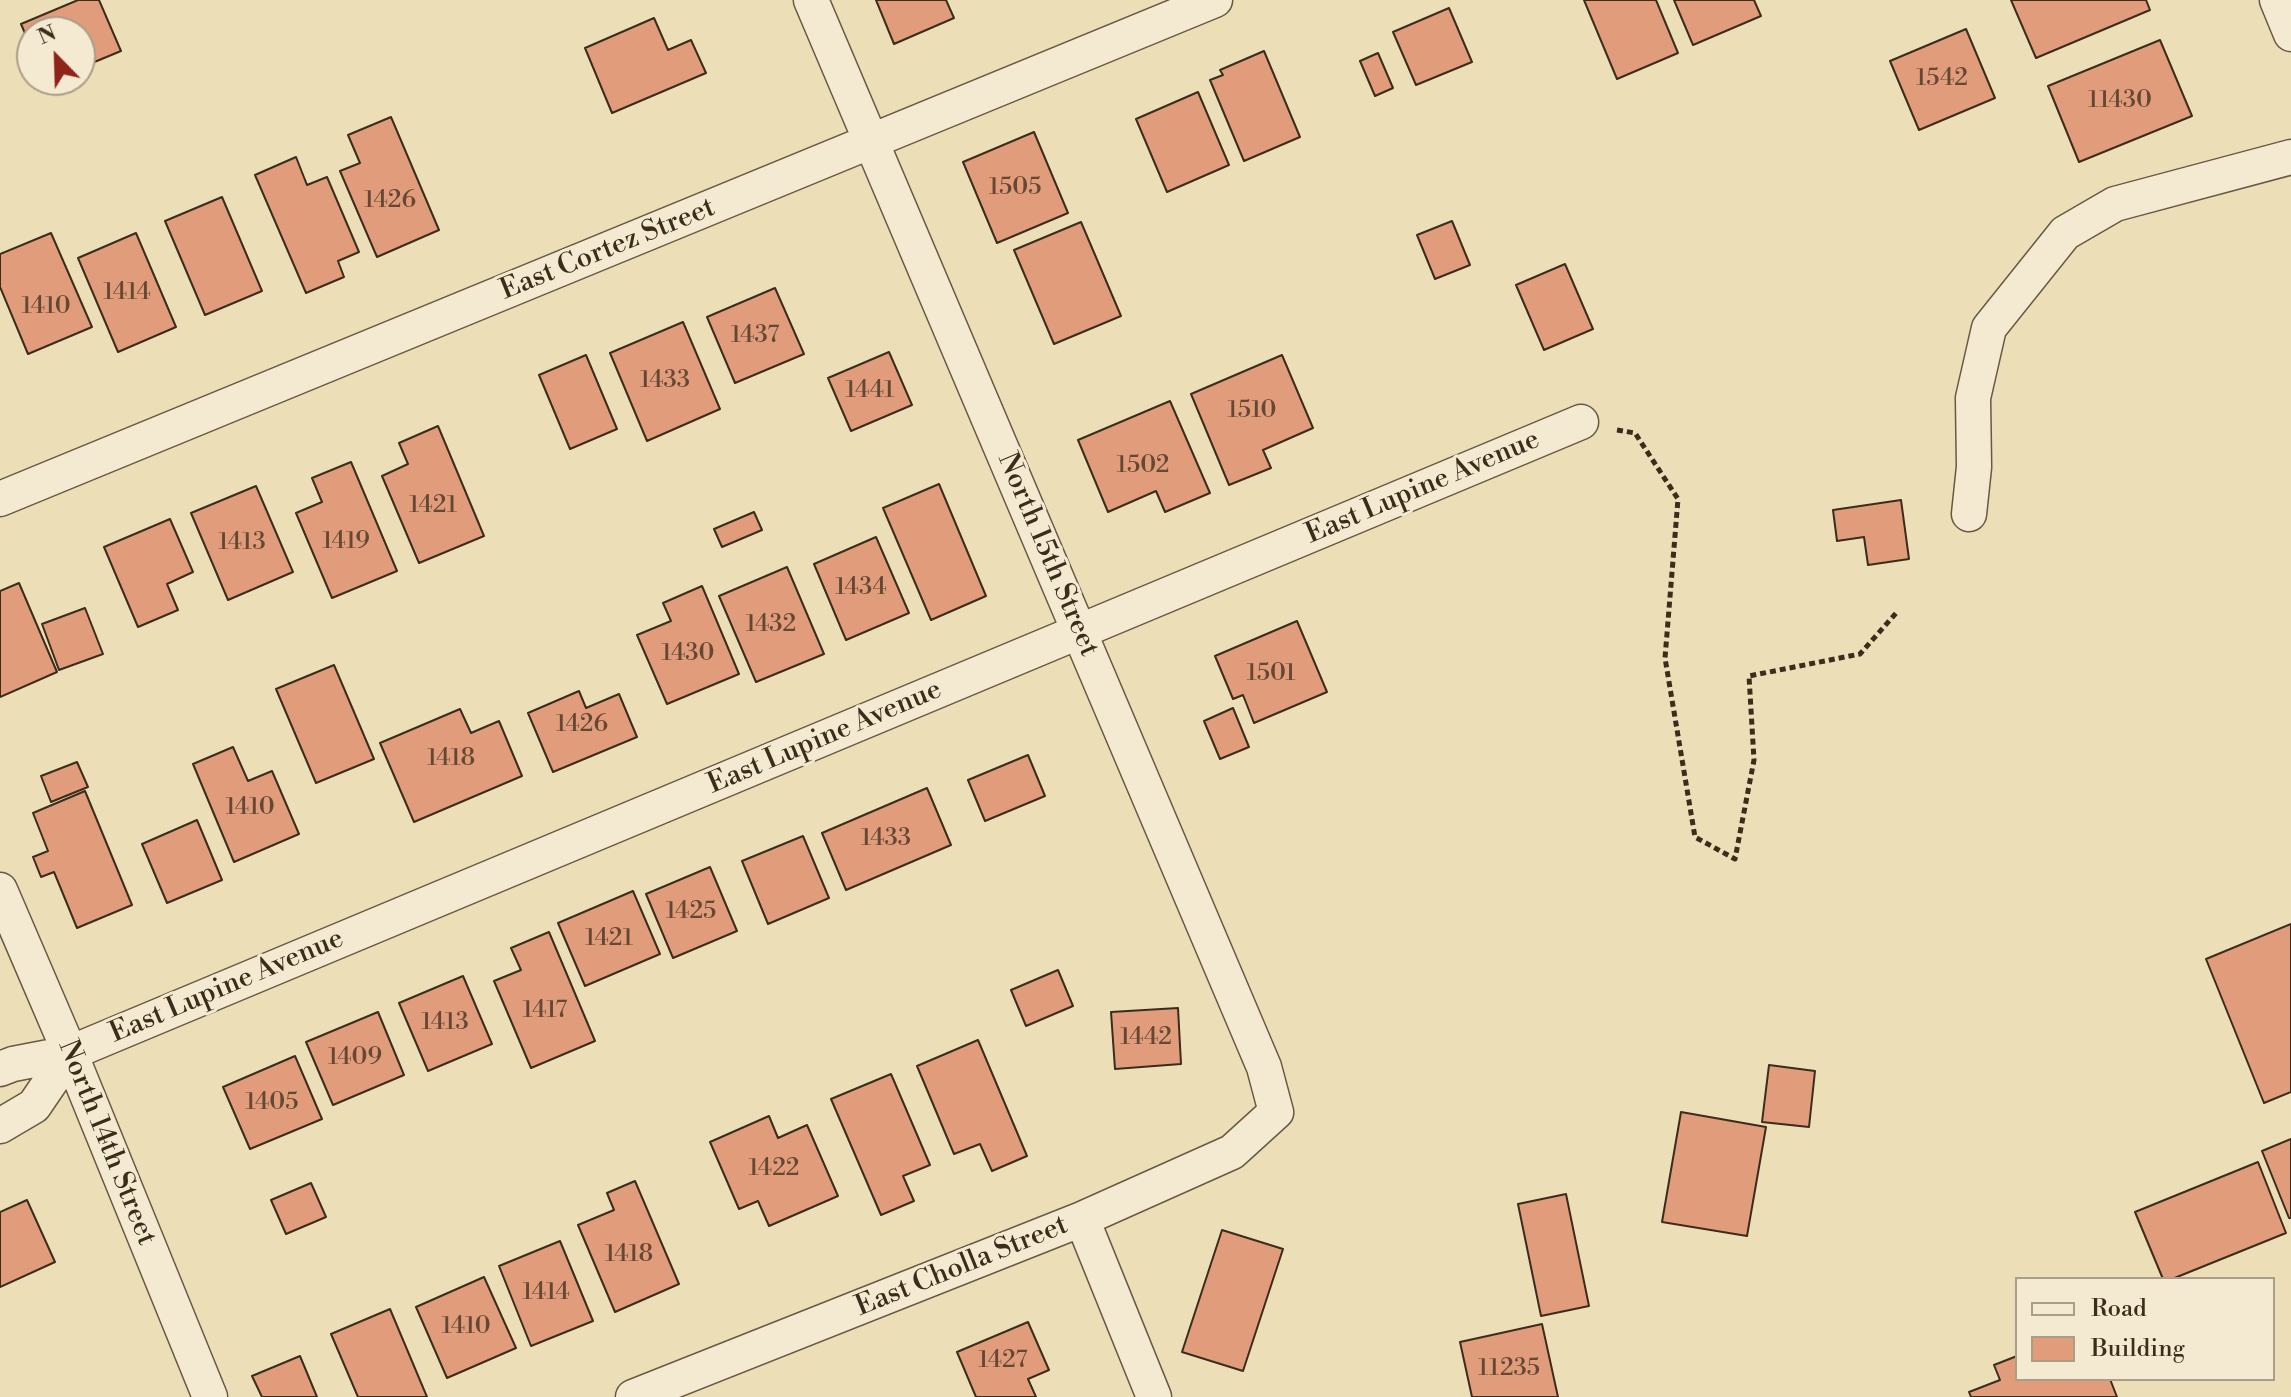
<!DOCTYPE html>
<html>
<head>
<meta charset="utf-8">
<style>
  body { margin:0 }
  #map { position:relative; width:2291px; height:1397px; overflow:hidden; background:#ecdfb8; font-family:"Libre Bodoni",serif }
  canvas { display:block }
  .legend { position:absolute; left:2015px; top:1277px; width:260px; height:104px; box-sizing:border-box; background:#f3ead1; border:2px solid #aa9e89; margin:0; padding:10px 14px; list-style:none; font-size:24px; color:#3c2c1c }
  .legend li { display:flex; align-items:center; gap:16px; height:40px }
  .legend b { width:40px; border:2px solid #aa9e89 }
  .north { position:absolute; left:16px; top:16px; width:80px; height:80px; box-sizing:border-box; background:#f3ead1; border:2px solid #aa9e89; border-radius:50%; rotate:337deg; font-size:22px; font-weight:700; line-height:32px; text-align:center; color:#3c2c1c }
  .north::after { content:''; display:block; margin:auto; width:28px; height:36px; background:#8f2418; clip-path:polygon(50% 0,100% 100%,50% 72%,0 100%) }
</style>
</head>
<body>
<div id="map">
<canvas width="2291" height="1397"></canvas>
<ul class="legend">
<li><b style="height:10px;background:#f3ead1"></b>Road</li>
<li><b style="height:22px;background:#e09c7b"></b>Building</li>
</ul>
<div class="north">N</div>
</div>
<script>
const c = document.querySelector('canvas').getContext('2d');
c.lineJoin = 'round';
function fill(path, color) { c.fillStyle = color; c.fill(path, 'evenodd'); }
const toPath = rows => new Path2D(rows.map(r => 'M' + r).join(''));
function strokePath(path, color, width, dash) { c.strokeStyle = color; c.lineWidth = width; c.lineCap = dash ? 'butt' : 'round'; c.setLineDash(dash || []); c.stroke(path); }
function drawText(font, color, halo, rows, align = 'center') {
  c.font = font + ' "Libre Bodoni",serif'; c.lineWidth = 6; c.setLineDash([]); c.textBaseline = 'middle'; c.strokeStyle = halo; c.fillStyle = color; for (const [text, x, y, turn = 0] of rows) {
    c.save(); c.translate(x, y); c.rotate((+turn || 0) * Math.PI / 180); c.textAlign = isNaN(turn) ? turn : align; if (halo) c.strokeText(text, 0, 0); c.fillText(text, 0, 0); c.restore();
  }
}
const building = toPath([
  [78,0,99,0,121,51,80,68,80,32,32,32,32,50,21,24,78,0],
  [876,0,946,0,954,18,894,44,876,0],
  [1584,0,1656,0,1678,53,1617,79,1584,0],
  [1674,0,1754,0,1761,16,1693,45,1674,0],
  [2011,0,2146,0,2150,10,2036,58,2011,0],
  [1449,8,1472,62,1416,85,1393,32,1449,8],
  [654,18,668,50,691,40,706,73,612,113,585,48,654,18],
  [1966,29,1995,98,1919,130,1890,61,1966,29],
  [2160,40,2192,116,2079,162,2048,86,2160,40],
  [1264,51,1300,137,1244,161,1210,80,1223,75,1220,70,1264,51],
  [1378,53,1393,88,1375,96,1360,61,1378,53],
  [1198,92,1229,165,1167,192,1136,119,1198,92],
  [391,117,439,230,377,257,340,171,360,163,348,135,391,117],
  [1034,132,1068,213,997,243,963,162,1034,132],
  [296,157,307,185,327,177,359,252,338,261,344,277,306,293,255,175,296,157],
  [222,197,262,291,205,315,165,221,222,197],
  [1452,221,1470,265,1435,279,1417,235,1452,221],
  [1081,222,1121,316,1054,344,1014,250,1081,222],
  [51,233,92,327,28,354,0,287,0,254,51,233],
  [136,233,176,327,118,352,78,258,136,233],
  [1565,264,1593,329,1544,350,1516,285,1565,264],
  [775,288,804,354,735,383,707,317,775,288],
  [683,322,720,409,647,441,610,353,683,322],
  [889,352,912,405,851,431,828,378,889,352],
  [586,355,617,429,570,449,539,375,586,355],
  [1282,355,1313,428,1263,450,1271,468,1229,485,1191,394,1282,355],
  [1170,401,1210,493,1165,512,1156,491,1108,512,1078,440,1170,401],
  [438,426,484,536,419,563,382,476,408,464,399,443,438,426],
  [351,462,397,571,332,598,296,513,322,502,312,478,351,462],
  [939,484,986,596,931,620,883,508,939,484],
  [256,486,293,572,228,600,191,513,256,486],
  [1901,500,1909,559,1868,565,1864,537,1837,541,1833,510,1901,500],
  [754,512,762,530,722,547,714,529,754,512],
  [170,519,193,572,167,584,178,610,138,627,104,547,170,519],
  [876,537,909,613,846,640,814,564,876,537],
  [787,567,824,654,756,682,719,596,787,567],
  [19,583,57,672,0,697,0,591,19,583],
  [702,586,739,674,667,704,637,635,671,621,663,603,702,586],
  [85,608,103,654,59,670,42,624,85,608],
  [1297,621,1327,692,1254,723,1243,695,1233,699,1215,656,1297,621],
  [334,665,374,759,316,783,276,689,334,665],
  [579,691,586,708,619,694,637,737,553,772,528,713,579,691],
  [1233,708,1249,747,1220,759,1204,721,1233,708],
  [460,709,471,733,499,721,522,776,414,822,380,743,460,709],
  [233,747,248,781,272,771,299,834,234,862,193,764,233,747],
  [1028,755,1045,796,985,821,968,780,1028,755],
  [77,762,88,787,51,802,41,776,77,762],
  [927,788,951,845,846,890,822,833,927,788],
  [85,791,132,905,77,928,54,872,41,877,33,857,48,851,33,813,85,791],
  [197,820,222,880,167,903,142,844,197,820],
  [803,836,829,898,768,924,742,861,803,836],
  [710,867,737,931,673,958,646,894,710,867],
  [633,891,660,954,585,986,558,923,633,891],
  [2291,924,2291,1092,2264,1103,2206,959,2291,924],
  [549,932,595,1041,531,1068,494,981,521,970,511,948,549,932],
  [1058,970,1073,1006,1026,1026,1011,990,1058,970],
  [463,976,492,1044,428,1071,399,1003,463,976],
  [1178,1008,1181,1064,1115,1069,1111,1012,1178,1008],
  [378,1012,404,1075,333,1105,306,1042,378,1012],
  [978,1040,1027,1156,992,1171,980,1144,954,1154,917,1066,978,1040],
  [295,1056,322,1119,250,1149,223,1087,295,1056],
  [1769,1065,1815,1071,1809,1127,1762,1122,1769,1065],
  [891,1074,930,1165,903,1176,914,1201,881,1215,831,1099,891,1074],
  [1681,1112,1766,1127,1747,1236,1662,1222,1681,1112],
  [769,1116,778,1138,807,1125,838,1196,769,1226,758,1201,739,1209,710,1142,769,1116],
  [2291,1139,2291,1218,2289,1218,2262,1151,2291,1139],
  [2258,1162,2286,1233,2172,1279,2163,1279,2135,1212,2258,1162],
  [635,1181,679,1284,615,1312,578,1225,614,1210,607,1193,635,1181],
  [311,1183,326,1217,286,1234,271,1200,311,1183],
  [1566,1194,1589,1306,1541,1316,1518,1204,1566,1194],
  [27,1200,55,1262,0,1287,0,1212,27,1200],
  [1222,1230,1283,1249,1243,1371,1182,1352,1222,1230],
  [560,1241,593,1321,531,1346,499,1266,560,1241],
  [484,1277,516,1348,447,1378,416,1307,484,1277],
  [390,1309,427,1397,358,1397,331,1334,390,1309],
  [1028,1322,1049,1370,1028,1379,1036,1397,976,1397,957,1352,1028,1322],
  [1542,1324,1558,1397,1472,1397,1460,1342,1542,1324],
  [300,1356,317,1397,262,1397,252,1376,300,1356],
  [2017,1356,2017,1379,2110,1379,2117,1397,1971,1397,1969,1392,2000,1380,1994,1365,2017,1356]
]);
fill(building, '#e09c7b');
strokePath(building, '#3c2c1c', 2);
const minor = toPath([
  [2277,0,2291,34],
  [0,499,1215,0],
  [1969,514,1974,467,1973,398,1989,328,2065,233,2115,204,2291,157],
  [0,890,70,1053,210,1397],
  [0,1069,13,1064,70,1053,1581,422],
  [0,1126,34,1106,70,1053],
  [1082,1219,1154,1397],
  [633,1397,1082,1219,1232,1152,1276,1112,1264,1067,811,0]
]);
strokePath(minor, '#685943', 37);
strokePath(toPath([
  [1617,430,1635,433,1678,499,1665,658,1695,837,1735,859,1754,760,1749,676,1860,654,1897,612]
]), '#3c2c1c', 5, [6, 4]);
strokePath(minor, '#f3ead1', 34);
drawText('24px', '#654834', null, [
  ["1542",1942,79],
  ["11430",2120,101],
  ["1505",1015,188],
  ["1426",390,201],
  ["1414",127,293],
  ["1410",46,307],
  ["1437",755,336],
  ["1433",665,381],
  ["1441",870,391],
  ["1510",1252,411],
  ["1502",1143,466],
  ["1421",433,506],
  ["1419",346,542],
  ["1413",242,543],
  ["1434",861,588],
  ["1432",771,625],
  ["1430",688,654],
  ["1501",1271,674],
  ["1426",582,725],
  ["1418",451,759],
  ["1410",250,808],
  ["1433",886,839],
  ["1425",691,912],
  ["1421",609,939],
  ["1417",545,1011],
  ["1413",445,1023],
  ["1442",1146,1038],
  ["1409",355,1058],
  ["1405",272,1103],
  ["1422",774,1169],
  ["1418",629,1255],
  ["1414",546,1293],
  ["1410",466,1327],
  ["1427",1003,1361],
  ["11235",1509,1369]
]);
drawText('28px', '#3c2c1c', '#f3ead1', [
  ["East Cortez Street",608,250,-22],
  ["East Lupine Avenue",1423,488,-23],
  ["North 15th Street",1047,555,67],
  ["East Lupine Avenue",825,738,-23],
  ["East Lupine Avenue",227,987,-23],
  ["North 14th Street",106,1143,68],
  ["East Cholla Street",962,1267,-22]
]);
</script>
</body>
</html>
